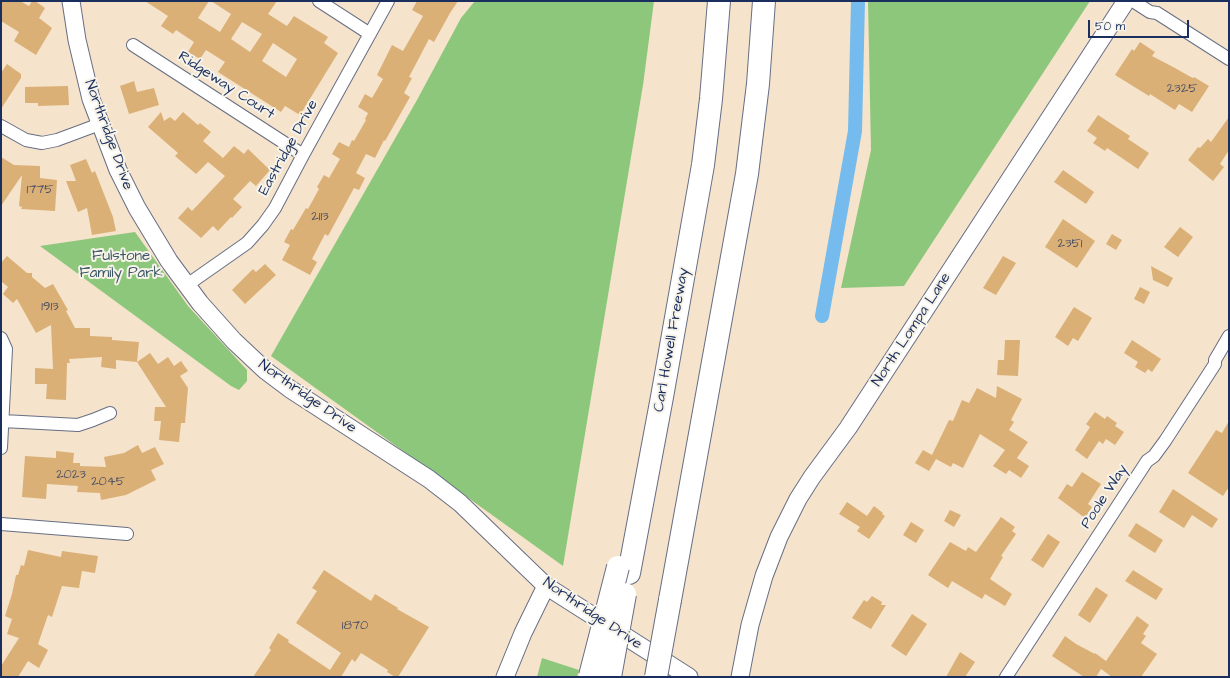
<!DOCTYPE html>
<html>
<head>
<meta charset="utf-8">
<style>
  body { margin:0 }
  #map { position:relative; width:1230px; height:678px; overflow:hidden; background:#f5e3cb; font-family:"Architects Daughter",sans-serif }
  canvas { display:block }
  .frame { position:absolute; inset:0; border:2px solid #1b2f5e; pointer-events:none }
  .scale { position:absolute; left:1088px; top:20px; width:101px; height:18px; box-sizing:border-box; border:2px solid #1b2f5e; border-top:0; padding-left:5px; font-size:12px; line-height:14px; white-space:nowrap; color:#1b2f5e; -webkit-text-stroke:3px #f7f3e8; paint-order:stroke }
</style>
</head>
<body>
<div id="map">
<canvas width="1230" height="678"></canvas>
<div class="frame"></div>
<div class="scale">50 m</div>
</div>
<script>
const c = document.querySelector('canvas').getContext('2d');
c.lineJoin = 'round';
function fill(path, color) { c.fillStyle = color; c.fill(path, 'evenodd'); }
const toPath = rows => new Path2D(rows.map(r => 'M' + r).join(''));
function strokePath(path, color, width, dash) { c.strokeStyle = color; c.lineWidth = width; c.lineCap = dash ? 'butt' : 'round'; c.setLineDash(dash || []); c.stroke(path); }
function drawText(font, color, halo, rows, align = 'center') {
  c.font = font + ' "Architects Daughter",sans-serif'; c.lineWidth = 4; c.setLineDash([]); c.textBaseline = 'middle'; c.strokeStyle = halo; c.fillStyle = color; for (const [text, x, y, turn = 0] of rows) {
    c.save(); c.translate(x, y); c.rotate((+turn || 0) * Math.PI / 180); c.textAlign = isNaN(turn) ? turn : align; if (halo) c.strokeText(text, 0, 0); c.fillText(text, 0, 0); c.restore();
  }
}
fill(toPath([
  [475,1,654,1,643,85,563,566,271,356,417,100,461,18],
  [868,1,1090,1,904,286,841,288,871,150],
  [135,232,188,306,247,370,247,381,239,390,231,386,40,246],
  [542,658,579,670,577,677,537,677]
]), '#8dc77b');
strokePath(toPath([
  [822,316,855,131,858,1]
]), '#76bbed', 14);
fill(toPath([
  [1,1,20,1,29,6,32,1,35,1,45,8,39,18,52,28,36,55,14,41,19,32,1,21],
  [145,1,209,1,198,18,220,32,231,14,211,1,277,1,268,14,287,26,294,16,328,37,324,43,338,53,300,115,285,106,281,112,218,72,225,62,206,50,200,59,188,52,194,42,176,30,173,34,161,26,168,16],
  [242,22,262,34,250,52,231,39],
  [273,43,297,59,286,77,262,61],
  [417,1,458,1,450,13,434,42,429,39,409,77,412,78,404,93,410,97,385,141,384,140,375,158,366,154,356,173,365,178,359,190,354,188,328,236,325,234,312,259,317,262,310,275,282,260,290,245,284,242,291,229,293,230,306,208,308,209,319,189,317,187,324,175,329,178,340,159,332,154,339,142,349,147,352,140,354,141,366,120,365,119,368,113,358,107,365,94,372,98,383,79,377,75,392,45,403,51,423,16,412,10],
  [1140,42,1155,52,1152,56,1175,68,1189,76,1193,78,1194,77,1209,86,1192,112,1179,104,1175,110,1150,94,1149,96,1115,75,1132,49,1134,51],
  [7,64,21,74,21,78,1,109,1,73],
  [134,81,137,92,154,88,159,105,129,114,120,86],
  [68,86,69,105,38,106,38,103,25,103,25,87],
  [161,112,164,121,170,117,175,121,183,112,198,125,200,123,211,132,203,141,223,158,234,146,244,154,248,149,270,170,256,186,250,181,233,199,242,207,232,218,231,217,218,231,213,226,201,238,178,218,188,207,192,211,225,176,208,162,196,174,175,156,178,153,148,127],
  [1098,115,1130,136,1128,139,1149,153,1138,169,1107,148,1105,151,1093,143,1097,138,1087,131],
  [1229,117,1229,150,1220,164,1224,167,1213,181,1188,160,1198,147,1200,148,1208,139,1211,142],
  [1,157,14,165,40,166,40,178,57,180,55,211,21,209,22,207,19,206,22,175,1,206],
  [86,159,92,173,95,171,113,217,116,231,92,235,87,208,78,212,66,181,76,181,70,165],
  [1063,170,1094,192,1086,204,1054,182],
  [1063,219,1095,241,1077,268,1045,247],
  [1180,227,1193,237,1178,257,1164,247],
  [1112,234,1122,240,1116,250,1106,244],
  [7,256,27,273,32,273,32,277,45,288,53,284,68,310,66,311,75,328,90,328,90,336,112,337,112,340,139,342,137,362,116,360,116,369,101,367,102,357,69,359,70,363,67,363,66,400,46,399,47,384,35,384,35,368,53,369,51,325,36,333,17,299,13,303,3,294,8,287,1,281,1,263],
  [1003,256,1016,263,996,295,983,288],
  [265,264,276,275,245,304,232,290,253,269,256,272],
  [1151,266,1173,278,1168,287,1153,280],
  [1140,287,1150,292,1144,304,1134,299],
  [1074,307,1092,318,1078,341,1073,338,1068,346,1055,337],
  [1005,340,1020,340,1018,376,997,375,998,360,1004,360],
  [1132,340,1161,359,1152,372,1148,369,1145,373,1135,367,1138,362,1124,353],
  [150,353,158,364,168,357,174,366,181,361,188,371,180,376,188,388,185,423,181,423,179,442,159,440,161,421,154,421,155,407,166,407,137,362],
  [997,386,1022,399,1011,420,1014,422,1009,430,1028,442,1017,458,1029,466,1021,478,1009,470,1006,474,993,466,1005,450,980,434,963,468,953,463,951,467,936,459,929,471,915,463,923,450,932,455,949,420,953,421,962,400,969,403,977,388,996,398],
  [1095,412,1105,419,1107,416,1117,423,1115,426,1124,432,1115,445,1106,439,1103,444,1099,441,1087,459,1075,450,1090,427,1086,424],
  [1229,421,1229,487,1223,496,1188,473,1216,430,1222,433],
  [138,445,142,453,155,447,164,464,151,470,156,480,126,495,101,500,100,493,77,492,78,486,47,484,46,499,22,497,25,456,56,458,56,451,74,453,73,463,80,463,80,466,106,467,104,457,124,453],
  [1082,472,1101,484,1088,504,1092,507,1085,518,1058,498,1067,484,1072,487],
  [1173,489,1218,519,1212,528,1192,515,1184,528,1159,512],
  [847,502,867,516,874,506,883,513,882,514,885,516,869,539,857,531,860,527,839,514],
  [950,510,961,515,954,527,944,521],
  [1001,517,1015,527,1012,531,1016,534,1001,556,1003,557,990,579,1012,594,1005,606,985,594,982,599,952,581,948,588,928,575,950,542,966,551,968,547,976,552],
  [911,522,924,530,916,543,903,535],
  [1136,523,1163,540,1155,553,1128,536],
  [1048,534,1060,542,1043,568,1031,560],
  [28,550,61,557,62,551,98,556,95,573,82,571,79,588,62,586,52,617,48,615,38,644,48,650,39,668,28,661,18,677,1,677,1,666,19,638,7,634,12,619,5,616,12,594,16,575,18,575,21,565,24,566],
  [324,570,371,601,375,594,398,608,397,609,429,627,398,677,395,677,387,672,388,670,361,653,355,662,352,659,341,677,253,677,271,650,269,648,278,633,289,640,288,642,330,670,341,653,296,623,317,591,312,588],
  [1133,570,1163,589,1156,600,1125,581],
  [1096,587,1108,595,1090,623,1078,615],
  [872,596,882,602,881,605,886,605,871,629,852,618,864,600,867,602],
  [912,614,927,624,906,656,891,646],
  [1137,616,1149,625,1143,634,1146,636,1141,643,1157,654,1141,677,1112,677,1101,669,1096,677,1084,677,1052,656,1065,636,1076,644,1095,654,1095,653,1106,661],
  [960,652,975,662,965,677,946,677]
]), '#dbb077');
const street = toPath([
  [319,1,370,34],
  [1133,1,1150,12,1157,13,1229,59],
  [133,45,303,155],
  [1,126,26,140,42,143,57,140,100,124],
  [187,285,247,243,263,225,275,208,303,155,388,1],
  [1,338,6,349,1,448],
  [3,421,78,425,93,420,110,413],
  [1,524,127,534],
  [1006,677,1147,461,1154,456,1165,441,1215,364,1215,360,1229,336]
]);
const secondary = toPath([
  [71,1,77,40,91,99,118,170,137,208,169,261,200,303,234,341,266,371,290,389,429,479,460,503,546,586,689,677],
  [505,677,523,633,546,586],
  [740,677,750,625,764,576,779,537,798,499,812,477,848,428,1126,1]
]);
const highway = toPath([
  [629,573,662,397,703,165,711,99,719,1],
  [670,600,747,174,758,84,764,1]
]);
strokePath(street, '#676e84', 14);
strokePath(secondary, '#676e84', 19);
strokePath(highway, '#676e84', 24);
strokePath(street, '#fff', 12);
strokePath(secondary, '#fff', 17);
strokePath(highway, '#fff', 22);
const highwayBridge = toPath([
  [590,676,618,567],
  [610,677,625,594],
  [656,677,670,600]
]);
strokePath(highwayBridge, '#676e84', 24, []);
strokePath(highwayBridge, '#fff', 22);
drawText('13px', '#4b4f64', null, [
  ["2325",1182,89],
  ["1775",40,190],
  ["2113",320,217],
  ["2351",1070,244],
  ["1913",50,307],
  ["2023",71,475],
  ["2045",108,482],
  ["1870",355,626]
]);
drawText('15px', '#1b2f5e', '#f7f3e8', [
  ["Ridgeway Court",226,86,33],
  ["Northridge Drive",108,135,70],
  ["Eastridge Drive",289,148,-61],
  ["North Lompa Lane",912,330,-57],
  ["Carl Howell Freeway",672,340,-80],
  ["Northridge Drive",307,397,35],
  ["Poole Way",1105,497,-57],
  ["Northridge Drive",592,614,34]
]);
drawText('15px', '#385565', '#f7f3e8', [
  ["Fulstone",121,257],
  ["Family Park",121,274]
]);
</script>
</body>
</html>
